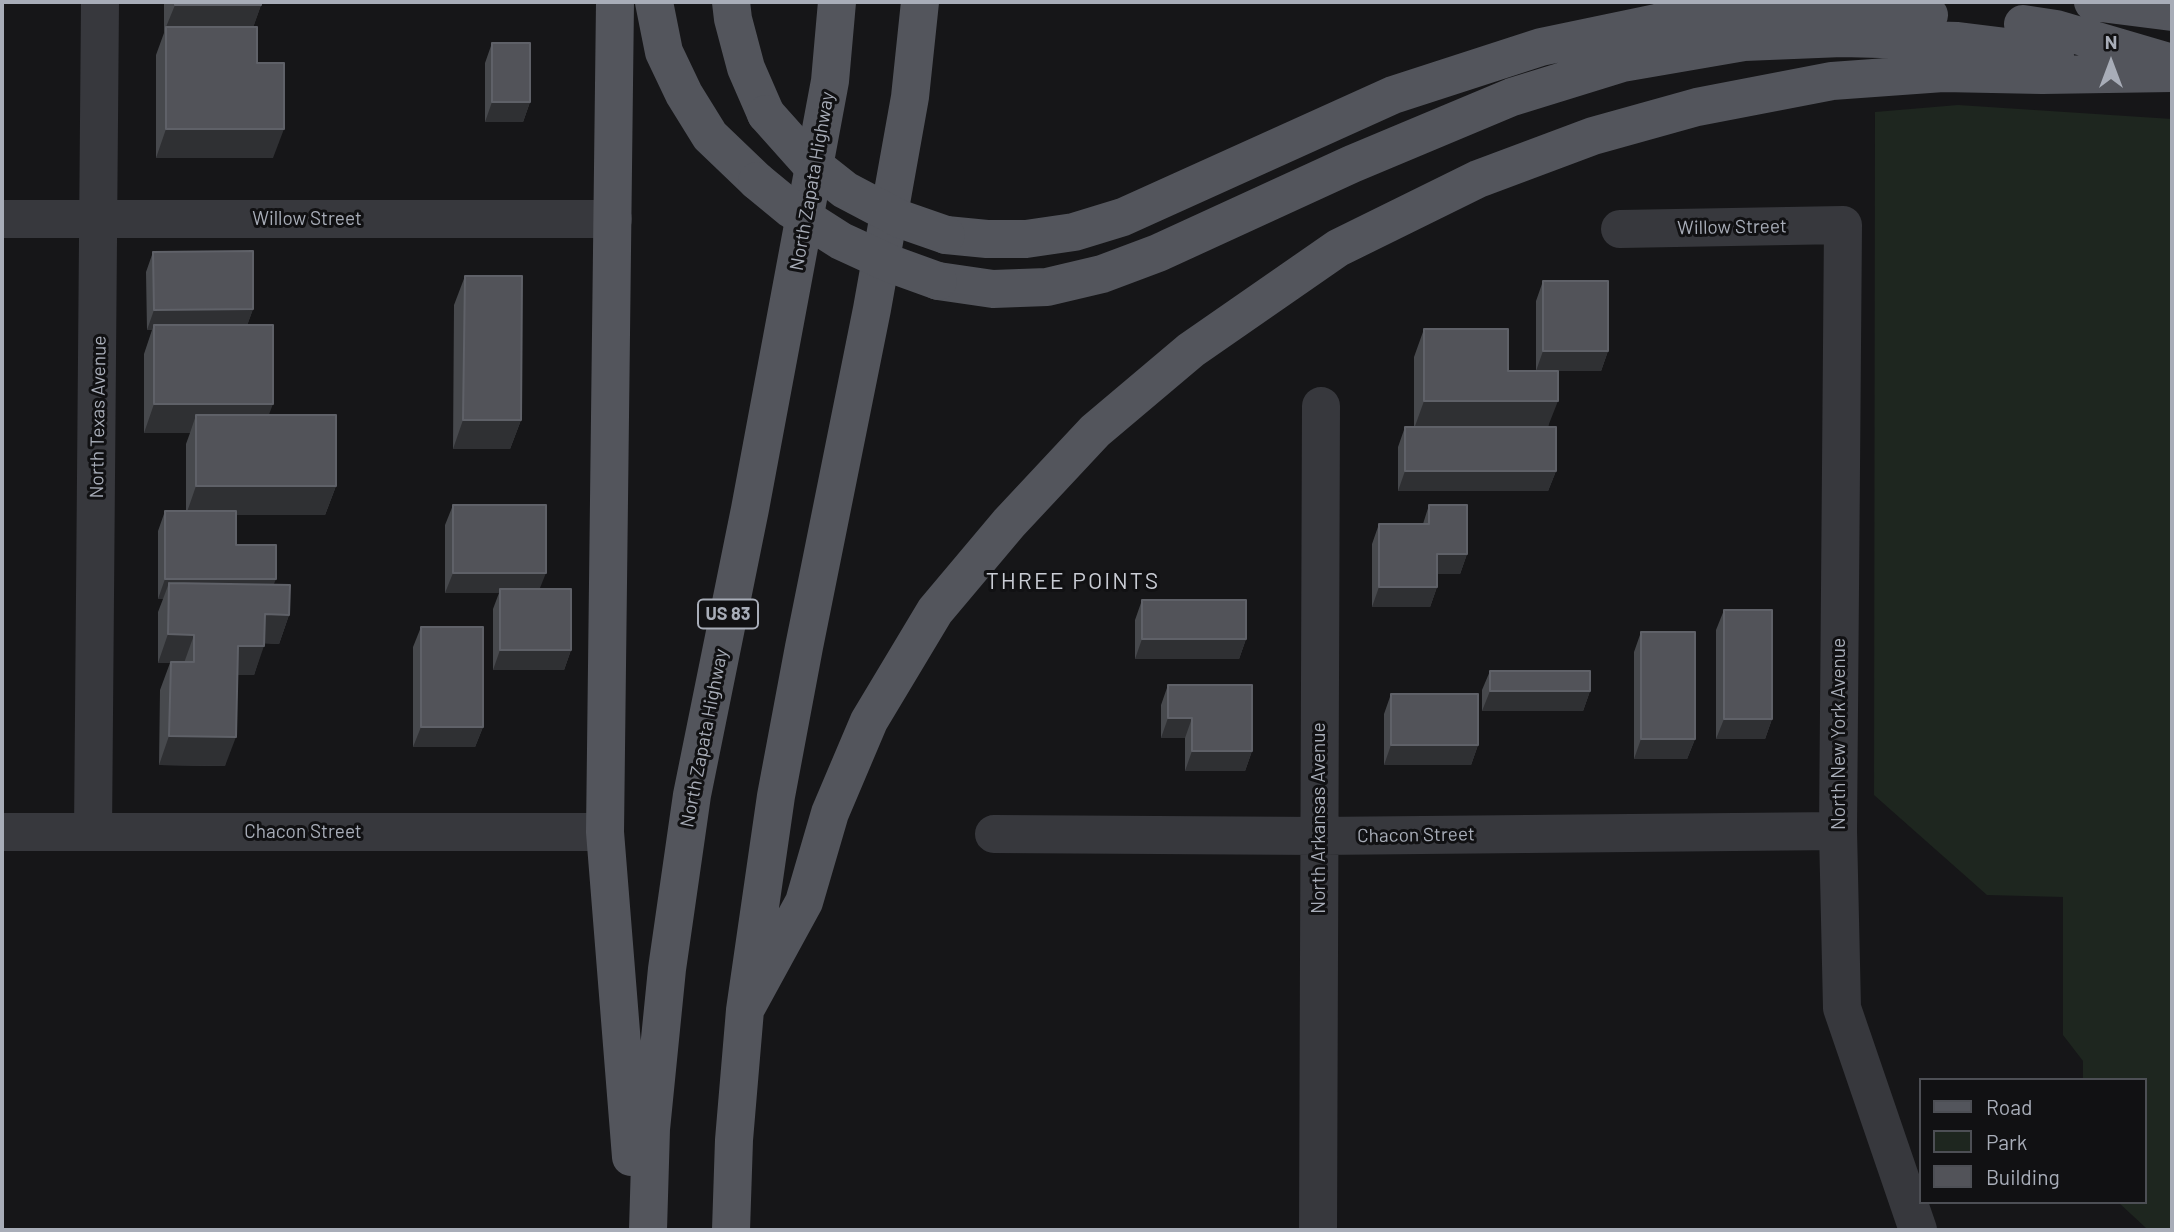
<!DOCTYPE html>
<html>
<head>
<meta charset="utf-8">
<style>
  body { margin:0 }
  #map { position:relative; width:2174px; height:1232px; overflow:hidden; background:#161618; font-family:Barlow,sans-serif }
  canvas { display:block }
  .frame { position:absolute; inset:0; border:4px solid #a8adb8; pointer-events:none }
  .legend { position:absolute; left:1919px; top:1078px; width:228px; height:126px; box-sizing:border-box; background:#111113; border:2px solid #4d4f55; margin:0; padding:9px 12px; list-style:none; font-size:21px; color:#a8adb8 }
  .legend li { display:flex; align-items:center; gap:14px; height:35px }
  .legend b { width:35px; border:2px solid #4d4f55 }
  .north { position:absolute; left:2076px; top:28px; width:70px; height:70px; -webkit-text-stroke:5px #111113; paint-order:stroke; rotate:0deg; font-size:19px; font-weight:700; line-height:28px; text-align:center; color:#a8adb8 }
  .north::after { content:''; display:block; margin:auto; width:24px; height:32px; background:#a8adb8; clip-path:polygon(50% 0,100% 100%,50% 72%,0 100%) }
</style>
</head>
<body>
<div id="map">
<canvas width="2174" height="1232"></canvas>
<div class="frame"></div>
<ul class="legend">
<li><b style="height:9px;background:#53555c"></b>Road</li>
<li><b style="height:19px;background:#1e261f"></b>Park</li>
<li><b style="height:19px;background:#525359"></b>Building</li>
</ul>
<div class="north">N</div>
</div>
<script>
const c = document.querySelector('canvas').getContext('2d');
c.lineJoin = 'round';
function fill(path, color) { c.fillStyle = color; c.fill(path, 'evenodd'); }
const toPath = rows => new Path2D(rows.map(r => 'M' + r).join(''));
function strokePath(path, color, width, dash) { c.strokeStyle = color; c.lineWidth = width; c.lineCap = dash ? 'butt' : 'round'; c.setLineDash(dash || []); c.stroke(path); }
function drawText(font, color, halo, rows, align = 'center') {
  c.font = font + ' Barlow,sans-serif'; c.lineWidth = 6; c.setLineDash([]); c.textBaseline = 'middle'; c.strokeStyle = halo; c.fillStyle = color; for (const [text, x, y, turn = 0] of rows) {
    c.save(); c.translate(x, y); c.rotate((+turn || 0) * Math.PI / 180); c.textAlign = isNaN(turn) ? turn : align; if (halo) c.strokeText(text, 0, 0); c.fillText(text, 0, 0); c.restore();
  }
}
fill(toPath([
  [1958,105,2172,119,2172,1230,2146,1230,2146,1228,2118,1202,2144,1202,2144,1080,2083,1080,2083,1061,2063,1035,2063,897,1987,895,1874,795,1875,112]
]), '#1e261f');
strokePath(toPath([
  [2,219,613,219],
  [1620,229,1843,225,1838,831,1842,1008,1918,1230],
  [2,832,605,832],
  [93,832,100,2],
  [994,834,1319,836,1838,831],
  [1318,1230,1321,406]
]), '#37383d', 38);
strokePath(toPath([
  [615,2,605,832,631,1157],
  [654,2,664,52,684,94,710,136,757,181],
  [731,2,733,19,746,68,766,114],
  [2093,2,2172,12],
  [2023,24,2056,29,2165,61],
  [946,235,987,239,1026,239,1074,232,1123,217,1393,95,1541,47,1656,23,1762,11,1861,11,1929,15],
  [938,281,993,289,1047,287,1102,274,1158,253,1352,164,1512,97,1622,63,1744,42,1842,38,1958,41,2055,53],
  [745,1010,804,902,830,813,869,721,935,611,1009,523,1095,431,1191,350,1338,248,1478,179,1593,136,1697,107,1832,81,1943,73,2042,75,2172,73],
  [648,1230,651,1129,667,969,692,795,750,509,830,81,837,2],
  [731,1230,734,1140,745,1010,776,796,804,647,872,309,910,97,920,2]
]), '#53555c', 38);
strokePath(toPath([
  [766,114,807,160,845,190,900,219,946,235],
  [757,181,791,209,841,241,891,264,938,281]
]), '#53555c', 38);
fill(toPath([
  [164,2,261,2,261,5,253,27,257,63,273,158,156,158,156,55,164,33],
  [492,43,530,102,523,122,485,122,485,63],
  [153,252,253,309,247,325,268,415,336,486,325,515,236,515,236,545,274,585,289,615,279,644,264,643,254,675,237,675,225,766,159,765,160,690,170,663,158,663,158,612,163,599,158,599,158,531,165,511,186,511,186,444,190,433,144,433,144,354,152,330,147,330,146,272],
  [465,276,521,420,510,449,453,449,454,305],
  [1543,281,1608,351,1601,371,1558,371,1548,427,1556,471,1548,491,1398,491,1398,447,1405,427,1414,427,1414,357,1424,329,1508,371,1536,371,1536,301],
  [453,505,540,589,571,650,564,670,493,670,493,609,499,593,445,593,445,525],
  [1429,505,1467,554,1460,574,1437,574,1437,587,1430,607,1372,607,1372,544,1379,524,1423,524],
  [1142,600,1246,639,1239,659,1135,659,1135,620],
  [1724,610,1772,719,1765,739,1716,739,1716,630],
  [421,627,483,727,475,747,413,747,413,647],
  [1641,632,1695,739,1687,759,1634,759,1634,652],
  [1490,671,1590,691,1583,711,1482,711,1482,690],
  [1168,685,1252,751,1245,771,1185,771,1185,738,1161,738,1161,705],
  [1391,694,1478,745,1471,765,1384,765,1384,714]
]), '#47494d');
fill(toPath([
  [175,5,261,5,251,34,166,27],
  [492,102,530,102,523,122,485,122],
  [166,129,284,129,273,158,156,158],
  [253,309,246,329,154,325,152,330,147,330,154,310],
  [1543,351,1608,351,1601,371,1536,371],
  [1424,401,1558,401,1547,429,1414,429],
  [154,404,273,404,262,433,196,415,190,433,144,433],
  [463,420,521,420,510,449,453,449],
  [1405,471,1556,471,1548,491,1398,491],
  [196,486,336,486,325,515,186,515],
  [1437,554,1467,554,1460,574,1430,574],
  [453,573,546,573,538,593,500,589,499,593,445,593],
  [165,579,276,579,268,599,169,583,163,599,158,599],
  [1379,587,1437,587,1430,607,1372,607],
  [265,614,289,615,279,644,254,643],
  [168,634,194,635,184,663,158,663],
  [1142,639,1246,639,1239,659,1135,659],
  [238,646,264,646,254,675,227,675],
  [500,650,571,650,564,670,493,670],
  [1490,691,1590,691,1583,711,1482,711],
  [1168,718,1192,718,1185,738,1161,738],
  [1724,719,1772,719,1765,739,1716,739],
  [421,727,483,727,475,747,413,747],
  [169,736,236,737,225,766,159,765],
  [1641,739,1695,739,1687,759,1634,759],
  [1391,745,1478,745,1471,765,1384,765],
  [1192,751,1252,751,1245,771,1185,771]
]), '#2f3033');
const building = toPath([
  [175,2,261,2,261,5,175,5,175,2],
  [166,27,257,27,257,63,284,63,284,129,166,129,166,27],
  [492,43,530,43,530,102,492,102,492,43],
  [253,251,253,309,154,310,153,252,253,251],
  [465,276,522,276,521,420,463,420,465,276],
  [1543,281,1608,281,1608,351,1543,351,1543,281],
  [154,325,273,325,273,404,154,404,154,325],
  [1424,329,1508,329,1508,371,1558,371,1558,401,1424,401,1424,329],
  [196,415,336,415,336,486,196,486,196,415],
  [1405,427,1556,427,1556,471,1405,471,1405,427],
  [453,505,546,505,546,573,453,573,453,505],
  [1429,505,1467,505,1467,554,1437,554,1437,587,1379,587,1379,524,1429,524,1429,505],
  [165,511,236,511,236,545,276,545,276,579,165,579,165,511],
  [169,583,290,585,289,615,265,614,264,646,238,646,236,737,169,736,171,662,194,662,194,635,168,634,169,583],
  [500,589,571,589,571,650,500,650,500,589],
  [1142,600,1246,600,1246,639,1142,639,1142,600],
  [1724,610,1772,610,1772,719,1724,719,1724,610],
  [421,627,483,627,483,727,421,727,421,627],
  [1641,632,1695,632,1695,739,1641,739,1641,632],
  [1490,671,1590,671,1590,691,1490,691,1490,671],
  [1168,685,1252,685,1252,751,1192,751,1192,718,1168,718,1168,685],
  [1391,694,1478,694,1478,745,1391,745,1391,694]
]);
fill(building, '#525359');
strokePath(building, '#5f6168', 2);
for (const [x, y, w] of [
  [728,614,60]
]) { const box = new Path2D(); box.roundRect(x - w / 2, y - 14.5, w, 29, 5); c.fillStyle = '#111113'; c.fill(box); strokePath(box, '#a8adb8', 2); }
drawText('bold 18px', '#a8adb8', null, [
  ["US 83",728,614]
]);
drawText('19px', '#a8adb8', '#111113', [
  ["North Zapata Highway",812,181,-80],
  ["Willow Street",307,219],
  ["Willow Street",1732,227,-1],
  ["North Texas Avenue",98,417,-89],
  ["North New York Avenue",1839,734,-90],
  ["North Zapata Highway",704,738,-79],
  ["North Arkansas Avenue",1319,818,-90],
  ["Chacon Street",303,832],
  ["Chacon Street",1416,835,-1]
]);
c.letterSpacing = '2px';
drawText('23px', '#c9ccd4', '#111113', [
  ["THREE POINTS",1073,581]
]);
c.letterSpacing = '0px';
</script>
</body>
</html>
